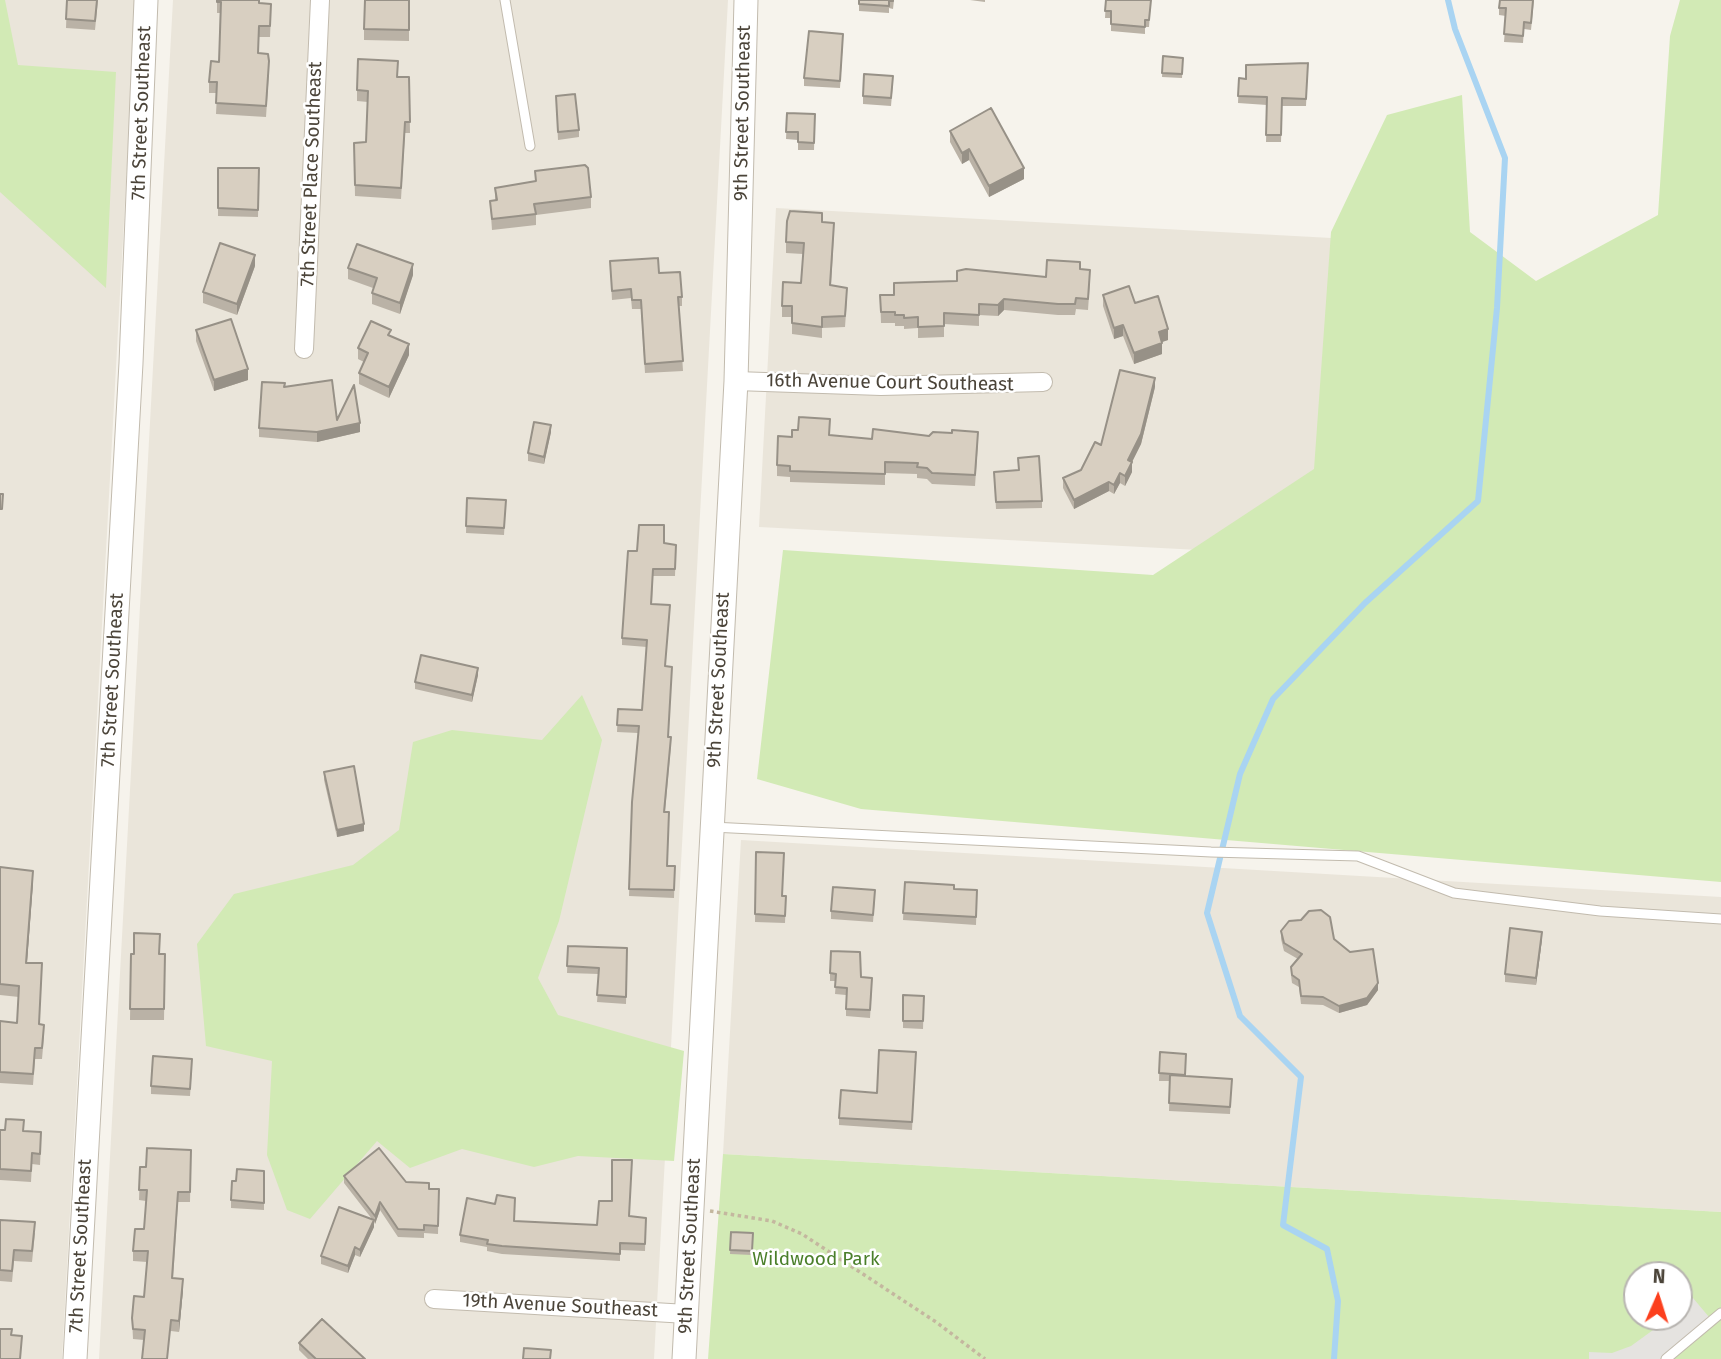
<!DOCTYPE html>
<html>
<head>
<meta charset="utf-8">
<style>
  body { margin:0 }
  #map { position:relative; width:1721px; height:1359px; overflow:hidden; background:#f6f3ec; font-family:"Fira Sans",sans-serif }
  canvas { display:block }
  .north { position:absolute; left:1623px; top:1261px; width:70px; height:70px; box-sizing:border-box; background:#fff; border:2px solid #b7b4b0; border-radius:50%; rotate:3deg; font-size:19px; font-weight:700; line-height:28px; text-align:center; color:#4b4439 }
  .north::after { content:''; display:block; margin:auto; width:24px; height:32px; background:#fc3f1d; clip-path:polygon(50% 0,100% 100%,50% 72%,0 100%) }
</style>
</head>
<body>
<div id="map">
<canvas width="1721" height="1359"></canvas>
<div class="north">N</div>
</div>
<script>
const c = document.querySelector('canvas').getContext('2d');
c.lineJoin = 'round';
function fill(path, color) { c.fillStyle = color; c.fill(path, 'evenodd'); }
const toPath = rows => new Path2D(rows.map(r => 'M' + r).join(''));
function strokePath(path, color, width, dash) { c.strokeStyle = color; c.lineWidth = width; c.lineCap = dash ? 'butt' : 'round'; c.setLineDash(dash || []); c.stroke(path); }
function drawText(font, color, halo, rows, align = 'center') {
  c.font = font + ' "Fira Sans",sans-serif'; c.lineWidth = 5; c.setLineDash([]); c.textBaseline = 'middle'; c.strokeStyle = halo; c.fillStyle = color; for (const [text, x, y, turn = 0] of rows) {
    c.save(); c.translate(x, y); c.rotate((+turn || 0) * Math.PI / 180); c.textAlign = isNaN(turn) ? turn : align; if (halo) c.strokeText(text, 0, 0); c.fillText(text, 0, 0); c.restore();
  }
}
fill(toPath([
  [0,0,136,0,62,1359,0,1359],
  [173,0,728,0,654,1359,99,1359],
  [776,208,1350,239,1333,557,759,527],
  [741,840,1721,897,1721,1212,723,1154]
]), '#eae5da');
fill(toPath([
  [0,0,5,0,18,65,116,72,106,288,0,192],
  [1680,0,1721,0,1721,882,861,809,757,779,783,550,1153,575,1314,469,1331,232,1387,115,1462,95,1470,232,1536,281,1658,215,1670,36],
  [582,695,602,740,559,921,538,978,558,1015,684,1051,674,1161,578,1156,534,1167,462,1149,410,1168,377,1141,310,1219,287,1210,267,1155,272,1061,206,1046,197,944,234,894,353,865,399,830,413,742,452,730,542,740],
  [723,1154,1721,1212,1721,1359,708,1359],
  [1637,1275,1679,1275,1679,1317,1637,1317]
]), '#d2eab5');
fill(toPath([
  [1693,1298,1709,1317,1660,1359,1589,1359,1589,1352,1612,1353,1631,1346,1671,1317,1679,1317,1679,1310]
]), '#e5e3e0');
strokePath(toPath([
  [1334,1359,1338,1301,1327,1249,1283,1225,1301,1077,1240,1016,1207,913,1240,774,1273,699,1365,603,1478,501,1497,308,1505,158,1455,29,1448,0]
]), '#a9d4f2', 6);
const service = toPath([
  [505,0,530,146],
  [712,827,1211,852,1358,856,1454,893,1600,911,1721,919],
  [1666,1359,1721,1313]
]);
const minor = toPath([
  [304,349,320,0],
  [736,381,881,386,1043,382],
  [434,1299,687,1314]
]);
const tertiary = toPath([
  [75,1359,131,363,146,0],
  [684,1359,736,381,746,0]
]);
strokePath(service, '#c2bbae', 11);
strokePath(minor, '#c2bbae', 20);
strokePath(tertiary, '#c2bbae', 25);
strokePath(toPath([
  [710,1211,772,1221,802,1234,936,1322,985,1359]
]), '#c4b79f', 3.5, [3.5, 3.5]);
strokePath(service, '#fff', 9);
strokePath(minor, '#fff', 18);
strokePath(tertiary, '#fff', 23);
fill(toPath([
  [67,0,98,0,95,30,66,28],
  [217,0,260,0,260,3,271,15,270,37,259,37,258,53,269,72,266,117,216,114,217,93,209,93,209,82,219,62,220,13,217,13],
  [409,0,409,41,364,40,364,29],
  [859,0,894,0,893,9,889,8,889,13,859,11],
  [970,0,985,0,985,2],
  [1106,0,1151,0,1149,27,1145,27,1145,34,1111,31,1111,18,1105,18],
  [1534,0,1531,30,1524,29,1523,43,1504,42,1506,16,1499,15,1499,8],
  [843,41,840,88,804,86,804,78],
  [1163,56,1183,58,1182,78,1162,77],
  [1308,63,1306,106,1282,106,1281,142,1266,142,1267,105,1238,103,1239,78,1246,79],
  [398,77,409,77,410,133,405,133,401,199,355,196,354,143,366,142,368,102,357,101,357,90],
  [893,83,891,106,863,104,863,96],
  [556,96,579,130,579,137,558,140],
  [787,113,815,114,814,150,798,150,798,140,786,139],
  [950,131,1024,179,989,197,969,160,962,164,950,142],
  [259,168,258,217,218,216,218,208],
  [535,171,591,197,591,208,536,215,536,225,492,230,490,201,495,201,495,188,535,181],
  [822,222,834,234,831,285,847,299,845,327,822,328,822,338,792,334,792,317,782,317,782,306,801,283,803,254,786,253,786,242],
  [610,261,659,273,682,297,682,306,679,306,683,371,645,373,641,309,632,309,631,298,612,300],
  [255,266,237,315,203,303,203,292],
  [348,268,413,275,400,314,372,304,372,293,373,288,348,279],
  [1080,269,1090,281,1088,310,1076,309,1075,315,1058,315,1004,310,998,316,979,315,979,326,944,324,944,337,918,338,918,328,904,329,904,326,895,326,895,323,881,323,880,295,894,295,957,281,1046,277],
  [1103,295,1135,303,1168,340,1162,342,1162,354,1134,364,1123,336,1114,339,1103,306],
  [196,330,248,380,214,391,196,341],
  [391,336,409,355,389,398,359,384,359,373,364,362,358,359,358,348],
  [284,387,337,420,360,432,317,442,259,437,259,428],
  [1155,387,1141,444,1132,462,1132,472,1125,486,1120,483,1114,494,1109,491,1074,509,1063,488,1063,478,1081,470,1101,445],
  [551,432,544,464,528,461,528,453],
  [830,435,872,439,978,443,975,486,932,484,927,479,917,478,917,474,885,473,885,485,790,482,790,477,777,476,777,465,792,437],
  [1018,458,1042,501,1042,508,996,509,994,472,1018,470],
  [467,498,506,500,504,535,466,533],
  [664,543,676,545,675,576,653,576,652,604,670,612,665,666,669,737,671,745,665,812,667,866,675,866,674,898,629,896,632,802,638,733,617,732,618,709,642,710,647,647,622,645,622,638,637,551],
  [478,675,472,702,415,689,415,682],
  [324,772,364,831,337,837,324,780],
  [756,852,782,896,786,896,785,923,755,922],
  [0,867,33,882,27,963,42,974,39,1024,44,1036,42,1059,35,1059,33,1085,0,1083,0,1021,17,1023,19,997,0,995],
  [905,882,954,889,977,890,976,925,903,920],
  [875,898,873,922,831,919,831,911],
  [1281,931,1334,939,1378,990,1367,1005,1339,1013,1323,1005,1301,1004,1299,987,1292,983,1291,975,1291,967,1298,959,1284,951,1281,939],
  [1542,939,1536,985,1505,982,1505,974],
  [568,946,627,948,626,1004,597,1002,599,974,567,973],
  [131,954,165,954,164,1020,130,1020],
  [830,973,861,977,872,985,870,1018,846,1016,846,995,835,994,836,981,830,981],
  [903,995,924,996,923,1029,903,1028],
  [916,1052,912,1130,839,1125,839,1118,877,1093],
  [1160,1052,1186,1054,1185,1076,1232,1079,1230,1114,1169,1111,1170,1081,1159,1081],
  [192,1066,190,1096,151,1094,151,1086],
  [0,1130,24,1131,41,1143,40,1165,32,1164,31,1182,0,1180],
  [191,1150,190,1202,178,1202,173,1279,183,1290,179,1332,171,1331,144,1340,133,1339,132,1318,144,1297,147,1262,133,1261,133,1251,144,1229,146,1201,139,1200,140,1167,146,1167],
  [264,1171,264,1210,231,1208,231,1200,236,1181],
  [344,1176,406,1182,429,1189,439,1189,438,1234,424,1233,424,1238,398,1237,380,1210,375,1224,374,1222,374,1227,360,1257,355,1255,348,1273,321,1264,321,1256,372,1219,344,1183],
  [495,1204,515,1205,514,1221,597,1225,629,1217,646,1218,645,1251,620,1250,620,1261,502,1254,487,1251,487,1247,460,1242,460,1235],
  [0,1220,35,1233,32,1262,14,1261,12,1282,0,1281],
  [731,1232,753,1233,752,1255,730,1254],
  [299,1343,365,1359,308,1359,299,1350]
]), '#bab2a6');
fill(toPath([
  [969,149,969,160,962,164,962,153],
  [1024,168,1024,179,989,197,989,186],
  [255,255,255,266,237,315,237,304],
  [413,264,413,275,400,314,400,303],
  [1004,299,1004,310,998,316,998,305],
  [1123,325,1123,336,1114,339,1114,328],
  [1168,329,1168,340,1159,343,1159,332],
  [1162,343,1162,354,1134,364,1134,353],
  [409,344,409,355,389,398,389,387],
  [248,369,248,380,214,391,214,380],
  [1155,378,1155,387,1141,444,1128,470,1128,460],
  [360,423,360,432,317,442,317,432],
  [551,425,551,432,544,464,544,457],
  [1132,462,1132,472,1125,486,1125,476],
  [1120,473,1120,483,1114,494,1114,485],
  [1109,482,1109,491,1074,509,1074,500],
  [478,668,478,675,472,702,472,695],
  [364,824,364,831,337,837,337,830],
  [33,871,33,882,26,974,26,963],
  [1542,932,1542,939,1536,985,1536,978],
  [1378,983,1378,990,1367,1005,1339,1013,1339,1006],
  [380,1202,380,1210,375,1224,375,1216],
  [374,1220,374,1227,360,1257,360,1250],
  [355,1247,355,1255,348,1273,348,1266],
  [183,1279,183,1290,179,1332,179,1321]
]), '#979187');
const building = toPath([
  [67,0,97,0,95,21,66,19,67,0],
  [217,0,259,0,259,3,271,4,270,26,259,26,258,53,268,54,269,61,266,106,216,103,217,82,209,82,211,61,219,62,221,2,217,2,217,0],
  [365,0,409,0,409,30,364,29,365,0],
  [859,0,893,0,893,1,889,1,889,6,859,4,859,0],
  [1106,0,1151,0,1149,20,1145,20,1145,27,1111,24,1111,11,1105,11,1106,0],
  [1500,0,1533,0,1531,23,1524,22,1523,36,1504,34,1506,8,1499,8,1500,0],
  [809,31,843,34,840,81,804,78,809,31],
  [1163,56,1183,58,1182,74,1162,73,1163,56],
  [358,59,398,61,397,77,409,77,410,122,405,122,401,188,355,185,354,143,366,142,368,91,357,90,358,59],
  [1308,63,1306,99,1282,98,1281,135,1266,135,1267,97,1238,96,1239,78,1246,79,1246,65,1308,63],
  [864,74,893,76,891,98,863,96,864,74],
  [575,94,579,130,558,132,556,96,575,94],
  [991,108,1024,168,989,186,969,149,962,153,950,131,991,108],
  [787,113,815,114,814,143,798,142,798,132,786,132,787,113],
  [585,165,588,168,591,197,534,204,536,214,492,219,490,201,497,200,495,188,536,181,535,171,585,165],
  [218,168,259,168,258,210,218,208,218,168],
  [790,211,822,213,822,222,834,223,830,285,847,288,845,316,822,317,822,327,792,323,792,306,782,306,783,282,801,283,804,243,786,242,787,221,790,211],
  [220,243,255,255,237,304,203,292,220,243],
  [357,244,413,264,400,303,372,293,377,278,348,268,357,244],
  [658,258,659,273,680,272,682,297,678,297,683,361,645,364,641,300,632,300,631,289,612,291,610,261,658,258],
  [1047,260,1080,262,1080,269,1090,270,1088,299,1076,298,1075,304,1058,304,1004,299,998,305,979,304,979,315,944,313,944,326,918,327,918,317,904,318,904,315,895,315,895,312,881,312,880,295,894,295,894,283,957,281,957,271,966,269,1046,277,1047,260],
  [1129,286,1135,303,1158,296,1168,329,1159,332,1162,343,1134,353,1123,325,1114,328,1103,295,1129,286],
  [231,319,248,369,214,380,196,330,231,319],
  [371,321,391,330,388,335,409,344,389,387,359,373,368,353,358,348,371,321],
  [1120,370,1155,378,1141,434,1128,460,1132,462,1125,476,1120,473,1114,485,1109,482,1074,500,1063,478,1081,470,1095,442,1101,445,1120,370],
  [332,380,337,420,354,385,360,423,317,432,259,428,262,382,285,383,284,387,332,380],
  [799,417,830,419,829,435,872,439,873,429,929,436,933,432,952,433,952,430,978,432,975,475,932,473,927,468,917,467,918,463,885,462,885,474,790,471,790,466,777,465,778,436,792,437,792,430,798,430,799,417],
  [534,422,551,425,544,457,528,453,534,422],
  [1039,456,1042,501,996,502,994,472,1019,470,1018,458,1039,456],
  [0,494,3,494,2,509,0,509,0,494],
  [467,498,506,500,504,528,466,526,467,498],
  [639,525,664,525,664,543,676,545,675,569,653,569,651,604,670,605,665,666,672,667,668,737,671,737,664,812,669,812,667,866,675,866,674,890,629,889,632,802,639,726,617,725,618,709,642,710,647,640,622,638,628,551,637,551,639,525],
  [421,655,478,668,472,695,415,682,421,655],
  [354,766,364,824,337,830,324,772,354,766],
  [756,852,784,853,782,896,786,896,785,916,755,914,756,852],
  [0,867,33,871,26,963,42,963,39,1024,44,1025,42,1048,35,1048,33,1074,0,1072,0,1021,17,1023,19,986,0,984,0,867],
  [905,882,954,885,954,889,977,890,976,917,903,913,905,882],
  [833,887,875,890,873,915,831,911,833,887],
  [1321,910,1330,917,1334,939,1350,952,1373,949,1378,983,1367,998,1339,1006,1323,997,1301,996,1299,980,1292,975,1291,967,1302,954,1284,943,1281,931,1289,921,1301,920,1309,911,1321,910],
  [1510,928,1542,932,1536,978,1505,974,1510,928],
  [134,933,160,934,159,954,165,954,164,1009,130,1009,131,954,134,954,134,933],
  [568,946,627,948,626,997,597,995,599,968,567,966,568,946],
  [831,951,860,952,861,977,872,978,870,1010,846,1009,847,988,835,987,836,974,830,973,831,951],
  [903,995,924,996,923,1021,903,1021,903,995],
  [879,1050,916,1052,912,1122,839,1118,841,1090,877,1093,879,1050],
  [1160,1052,1186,1054,1185,1075,1159,1073,1160,1052],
  [153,1056,192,1059,190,1089,151,1086,153,1056],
  [1170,1075,1232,1079,1230,1107,1169,1103,1170,1075],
  [6,1119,24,1120,23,1131,41,1132,40,1154,32,1153,31,1171,0,1169,0,1130,5,1130,6,1119],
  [147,1148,191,1150,190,1192,178,1192,172,1278,183,1279,179,1321,171,1320,167,1359,142,1359,145,1330,133,1329,132,1318,134,1296,144,1297,148,1251,133,1251,135,1229,144,1229,147,1190,139,1190,140,1167,146,1167,147,1148],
  [379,1148,406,1182,429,1183,429,1189,439,1189,438,1226,424,1225,424,1230,398,1229,380,1202,375,1216,344,1176,379,1148],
  [612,1160,632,1160,629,1216,646,1218,645,1244,620,1243,620,1254,502,1246,487,1244,488,1240,460,1235,467,1198,495,1204,497,1195,515,1198,514,1221,597,1225,599,1201,612,1201,612,1160],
  [237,1169,264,1171,264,1203,231,1200,232,1181,236,1181,237,1169],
  [339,1207,374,1220,360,1250,355,1247,348,1266,321,1256,339,1207],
  [0,1220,35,1222,32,1251,14,1250,12,1271,0,1270,0,1220],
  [731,1232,753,1233,752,1251,730,1250,731,1232],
  [322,1319,365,1359,316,1359,299,1343,322,1319],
  [0,1329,12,1329,11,1335,22,1336,20,1359,0,1359,0,1329],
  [524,1348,551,1350,550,1359,523,1359,524,1348]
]);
fill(building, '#d8cfc1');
strokePath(building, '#979187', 2);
drawText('19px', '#4b4439', '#fff', [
  ["7th Street Southeast",142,113,-88],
  ["9th Street Southeast",743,113,-89],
  ["7th Street Place Southeast",312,174,-88],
  ["16th Avenue Court Southeast",890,383,1],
  ["7th Street Southeast",113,680,-87],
  ["9th Street Southeast",719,680,-87],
  ["7th Street Southeast",81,1246,-87],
  ["9th Street Southeast",690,1246,-87],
  ["19th Avenue Southeast",560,1306,3]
]);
drawText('19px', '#4a7f2a', '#fff', [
  ["Wildwood Park",816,1260]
]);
</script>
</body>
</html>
